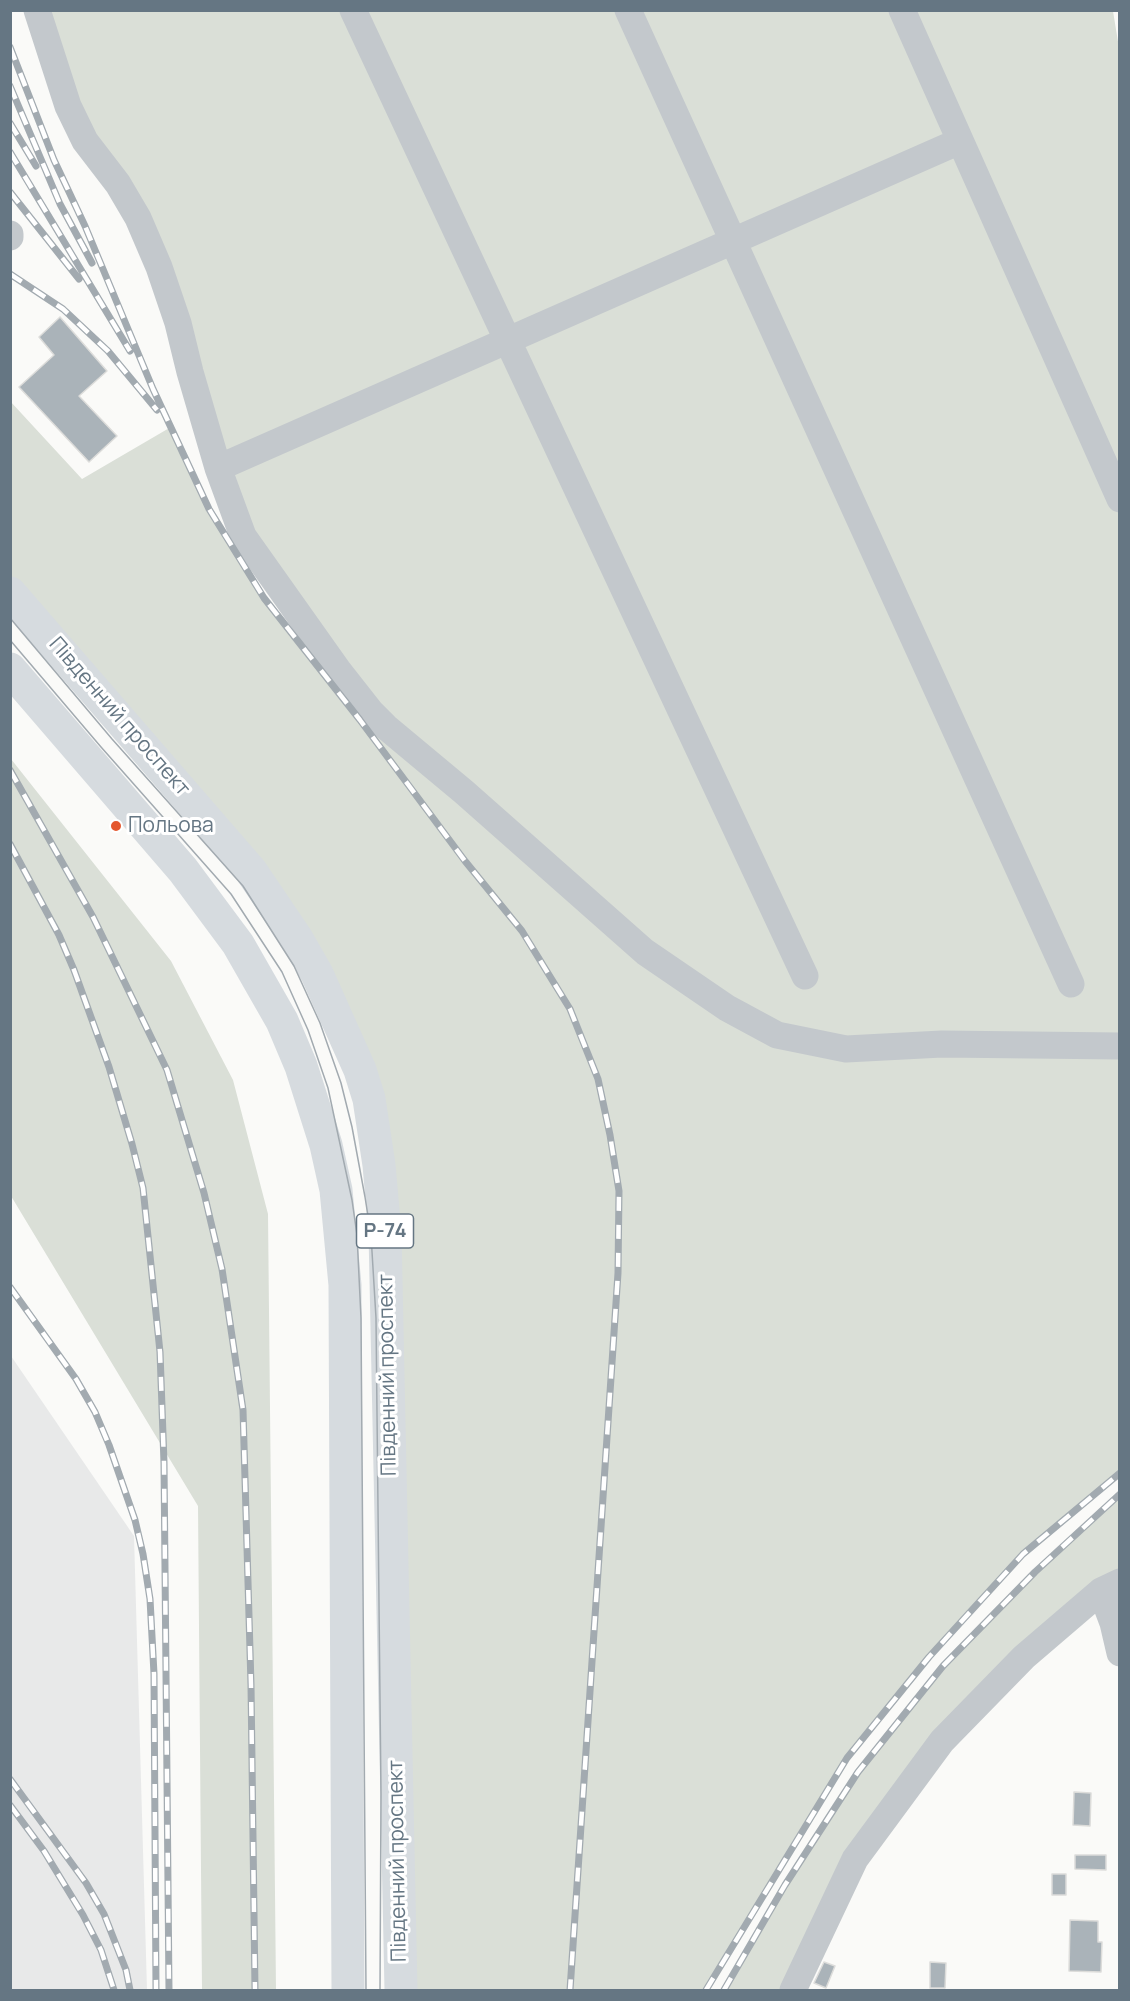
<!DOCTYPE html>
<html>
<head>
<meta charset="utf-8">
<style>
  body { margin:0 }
  #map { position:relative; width:1130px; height:2001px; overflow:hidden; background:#fafaf8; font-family:Manrope,sans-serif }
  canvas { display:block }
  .frame { position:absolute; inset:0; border:12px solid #657683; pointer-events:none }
</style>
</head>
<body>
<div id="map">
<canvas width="1130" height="2001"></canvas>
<div class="frame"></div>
</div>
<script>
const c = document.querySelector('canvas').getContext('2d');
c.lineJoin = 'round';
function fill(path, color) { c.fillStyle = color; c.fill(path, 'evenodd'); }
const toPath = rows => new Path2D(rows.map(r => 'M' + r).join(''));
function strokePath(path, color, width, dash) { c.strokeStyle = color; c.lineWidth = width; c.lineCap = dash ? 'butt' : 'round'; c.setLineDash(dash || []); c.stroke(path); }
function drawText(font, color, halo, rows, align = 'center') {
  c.font = font + ' Manrope,sans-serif'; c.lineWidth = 6; c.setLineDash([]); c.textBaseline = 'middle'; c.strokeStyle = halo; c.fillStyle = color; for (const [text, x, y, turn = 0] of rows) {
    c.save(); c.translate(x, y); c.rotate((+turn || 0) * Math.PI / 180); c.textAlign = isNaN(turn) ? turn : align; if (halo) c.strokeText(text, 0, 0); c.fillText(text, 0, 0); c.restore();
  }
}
fill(toPath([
  [11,1356,134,1536,147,1990,11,1990]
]), '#e8e9e9');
fill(toPath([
  [37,11,1113,11,1120,54,1119,1473,1023,1554,929,1657,847,1758,706,1990,401,1990,379,1165,317,974,11,593,10,401,82,479,171,427,209,509,236,554,264,598,360,720,243,536,118,184],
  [11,759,171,961,233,1080,268,1214,276,1990,202,1990,198,1506,11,1196],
  [1119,1494,1119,1582,1024,1657,855,1859,793,1990,724,1990,785,1885,858,1772,943,1666,1035,1572]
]), '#dadfd7');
const building = toPath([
  [60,317,107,371,79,396,117,436,89,462,19,387,54,355,39,337,60,317],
  [1074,1792,1091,1793,1090,1826,1073,1825,1074,1792],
  [1075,1855,1106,1855,1106,1870,1075,1869,1075,1855],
  [1052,1874,1066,1874,1066,1895,1052,1895,1052,1874],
  [1070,1920,1098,1921,1098,1942,1102,1942,1101,1972,1069,1971,1070,1920],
  [824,1962,835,1966,826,1988,814,1983,824,1962],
  [930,1962,946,1963,945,1988,930,1988,930,1962]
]);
fill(building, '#aab3b9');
strokePath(building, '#dcdcda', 1.5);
strokePath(toPath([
  [37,10,68,106,85,141,118,184,138,218,159,267,178,323,190,372,218,468,243,536,338,670,371,712,386,727,464,792,645,952,727,1008,777,1035,846,1049,942,1044,1120,1046],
  [353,10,805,976],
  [628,10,1071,984],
  [902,10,1120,499],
  [10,234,10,237],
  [218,468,960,141],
  [1101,1591,1113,1623,1120,1653],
  [793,1990,855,1859,942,1741,1024,1657,1101,1591,1120,1582]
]), '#c3c8cc', 27);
strokePath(toPath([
  [10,593,251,871,297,939,317,974,360,1070,369,1099,379,1165,385,1233,401,1990],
  [10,669,183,870,238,944,282,1021,301,1066,326,1145,336,1190,345,1285,348,1990]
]), '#d6dbdf', 33);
strokePath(toPath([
  [10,618,112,739,243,886,294,966,320,1023,341,1083,352,1127,365,1197,371,1235,376,1318,381,1794,380,1990],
  [10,640,101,747,231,894,282,972,308,1030,328,1088,352,1200,357,1235,361,1318,366,1990]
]), '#a2aab0', 1.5);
const rail = toPath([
  [10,47,54,160,85,226,153,389,209,509,264,598,360,720,465,861,522,931,570,1009,598,1079,610,1135,619,1191,618,1273,570,1990],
  [10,86,60,204,92,263],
  [10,123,36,166],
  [10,152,130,351],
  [10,192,79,279],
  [10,274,63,309,108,351,157,410],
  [10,770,93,917,167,1070,204,1193,222,1269,243,1410,251,1685,255,1990],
  [10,844,59,935,74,970,109,1067,132,1144,143,1188,160,1352,164,1463,169,1990],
  [10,1287,76,1379,95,1412,109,1445,135,1520,143,1554,150,1599,154,1674,156,1990],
  [10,1779,86,1883,104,1914,126,1970,130,1990],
  [10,1805,44,1851,83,1915,101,1950,114,1990],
  [706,1990,847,1758,929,1657,1023,1554,1120,1473],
  [724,1990,785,1885,858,1772,943,1666,1035,1572,1120,1494]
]);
strokePath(rail, '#a2aab0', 7);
strokePath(rail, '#fff', 4.5, [14]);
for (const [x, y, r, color] of [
  [116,826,6,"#e4572e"]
]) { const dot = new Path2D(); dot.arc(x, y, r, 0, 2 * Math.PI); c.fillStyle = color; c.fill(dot); strokePath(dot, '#fff', 2); }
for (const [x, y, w] of [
  [385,1231,57]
]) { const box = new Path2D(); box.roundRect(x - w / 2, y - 17, w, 34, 4.5); c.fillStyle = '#fff'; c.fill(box); strokePath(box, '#657683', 1.5); }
drawText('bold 20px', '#657683', null, [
  ["Р-74",385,1231]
]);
drawText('21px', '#657683', '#fff', [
  ["Південний проспект",119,717,49],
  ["Південний проспект",388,1375,-91],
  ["Південний проспект",398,1861,-91]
]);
drawText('21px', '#657683', '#fff', [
  ["Польова",128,826]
], 'left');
</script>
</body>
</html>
